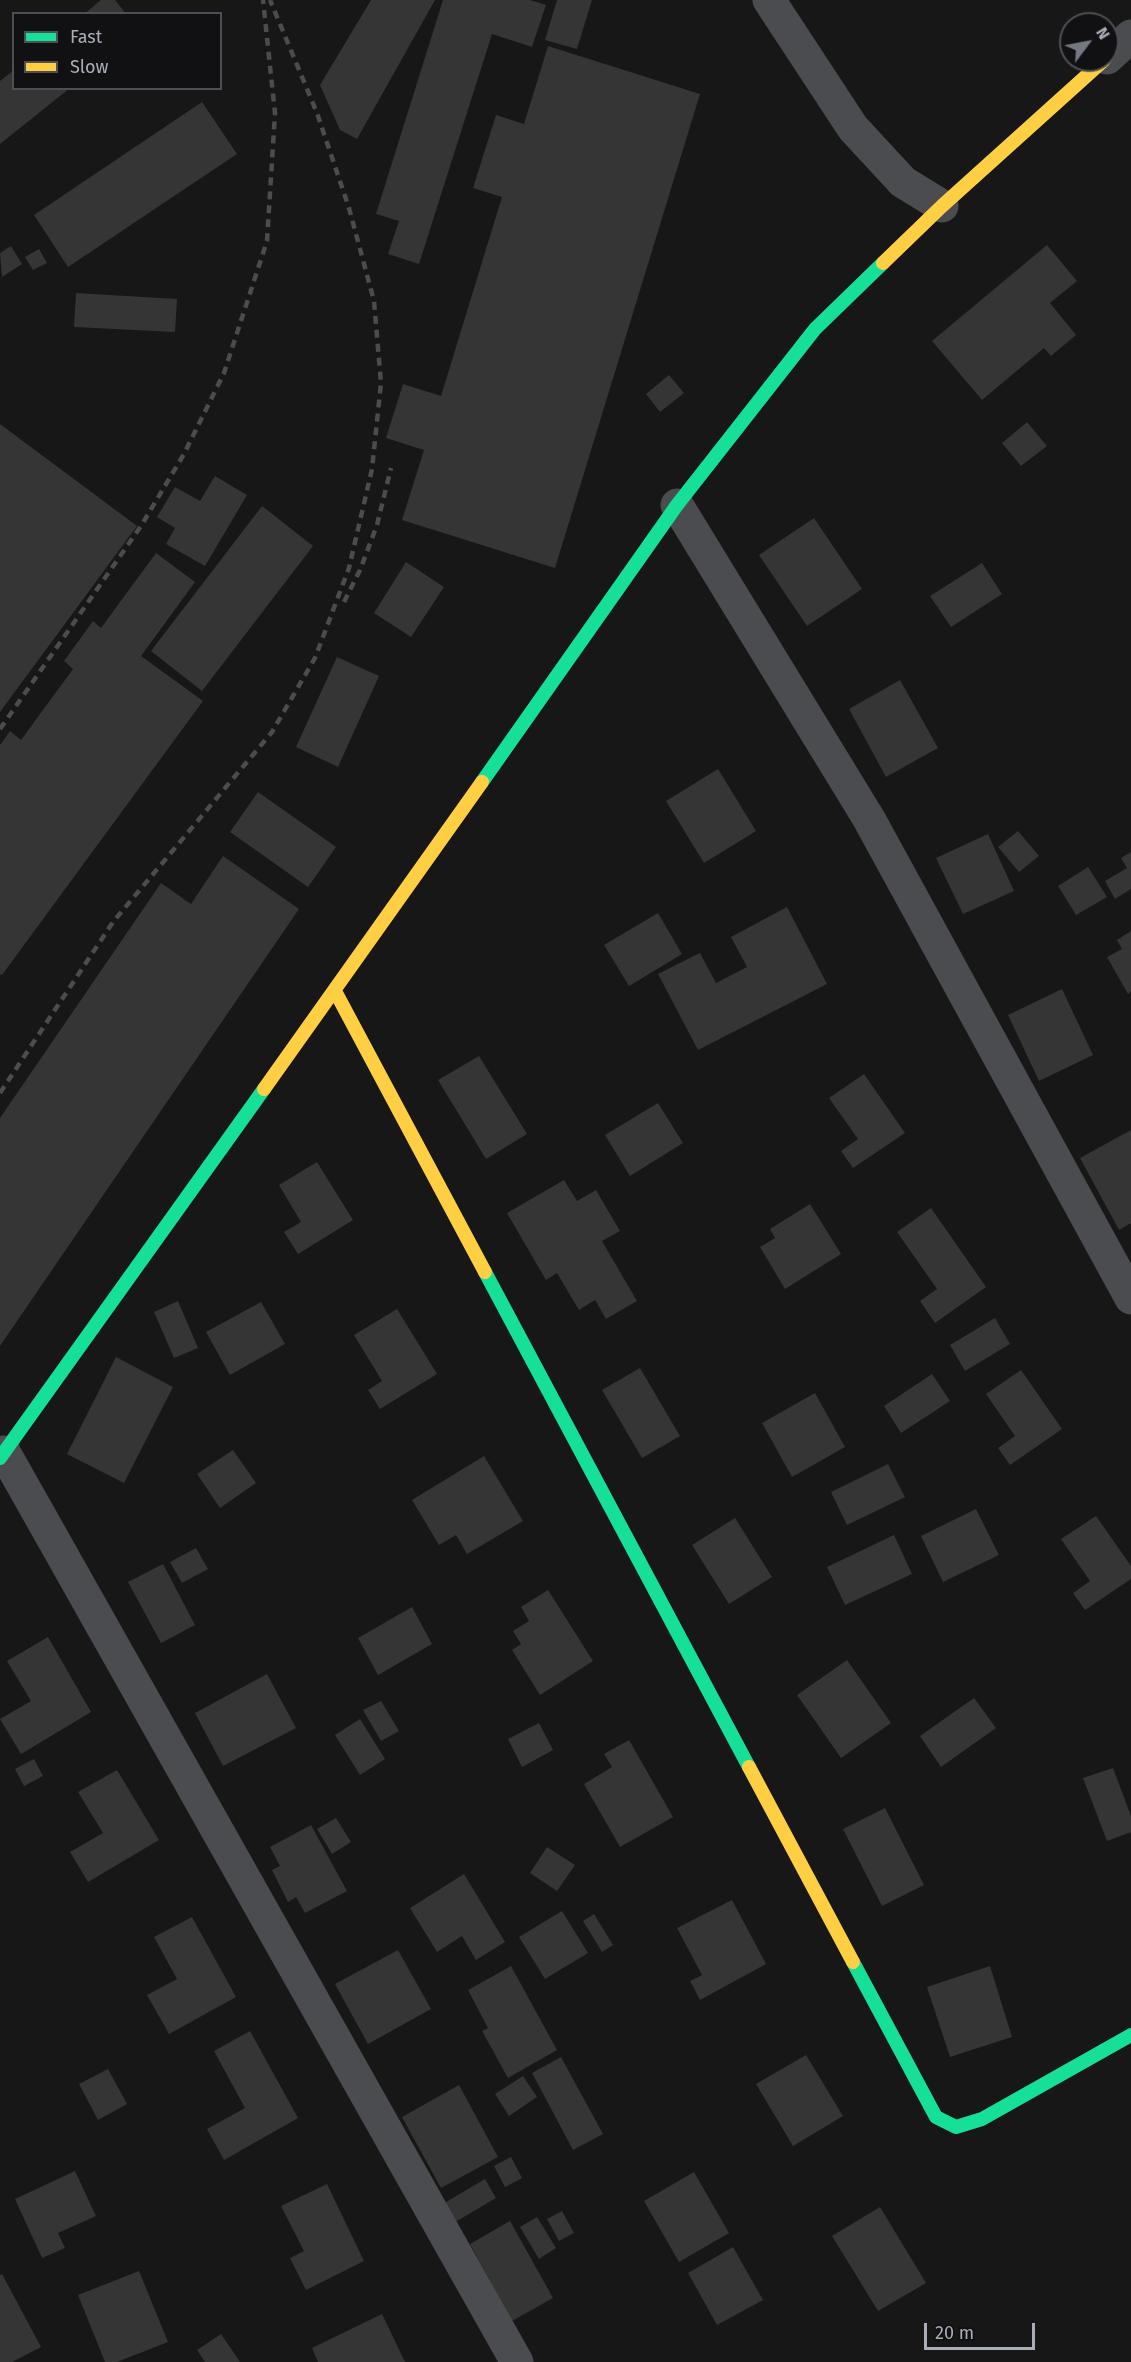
<!DOCTYPE html>
<html>
<head>
<meta charset="utf-8">
<style>
  body { margin:0 }
  #map { position:relative; width:1131px; height:2362px; overflow:hidden; background:#171717; font-family:"Fira Sans",sans-serif }
  canvas { display:block }
  .legend { position:absolute; left:12px; top:12px; width:210px; height:78px; box-sizing:border-box; background:#111113; border:2px solid #4d4f55; margin:0; padding:8px 10px; list-style:none; font-size:18px; color:#a8adb8 }
  .legend li { display:flex; align-items:center; gap:12px; height:30px }
  .legend b { width:30px; border:2px solid #4d4f55 }
  .north { position:absolute; left:1059px; top:12px; width:60px; height:60px; box-sizing:border-box; background:#111113; border:2px solid #4d4f55; border-radius:50%; rotate:58deg; font-size:16px; font-weight:700; line-height:24px; text-align:center; color:#a8adb8 }
  .north::after { content:''; display:block; margin:auto; width:21px; height:27px; background:#757880; clip-path:polygon(50% 0,100% 100%,50% 72%,0 100%) }
  .scale { position:absolute; left:924px; top:2323px; width:111px; height:27px; box-sizing:border-box; border:3px solid #a8adb8; border-top:0; padding-left:8px; font-size:18px; line-height:21px; white-space:nowrap; color:#a8adb8; -webkit-text-stroke:4px #111113; paint-order:stroke }
</style>
</head>
<body>
<div id="map">
<canvas width="1131" height="2362"></canvas>
<ul class="legend">
<li><b style="height:8px;background:#16e098"></b>Fast</li>
<li><b style="height:8px;background:#ffcf43"></b>Slow</li>
</ul>
<div class="north">N</div>
<div class="scale">20 m</div>
</div>
<script>
const c = document.querySelector('canvas').getContext('2d');
c.lineJoin = 'round';
function fill(path, color) { c.fillStyle = color; c.fill(path, 'evenodd'); }
const toPath = rows => new Path2D(rows.map(r => 'M' + r).join(''));
function strokePath(path, color, width, dash) { c.strokeStyle = color; c.lineWidth = width; c.lineCap = dash ? 'butt' : 'round'; c.setLineDash(dash || []); c.stroke(path); }
fill(toPath([
  [101,0,115,0,126,14,84,14],
  [371,0,435,0,357,139,340,130,320,85],
  [443,0,530,0,546,5,532,47,492,34,419,264,388,254,399,221,376,214],
  [557,0,592,0,577,49,545,40],
  [548,46,700,94,555,568,402,520,424,450,386,438,403,384,441,396,502,197,473,188,496,115,524,124],
  [14,70,14,88,70,88,0,144,0,81],
  [202,102,237,154,68,267,34,215],
  [1047,245,1077,281,1050,303,1076,335,1051,356,1044,348,982,400,932,341],
  [11,246,22,264,2,277,0,253],
  [39,249,47,263,33,270,25,257],
  [76,293,177,299,175,332,74,327],
  [669,375,684,393,660,412,646,394],
  [1027,422,1047,446,1021,466,1002,443],
  [0,424,137,526,0,712],
  [215,476,247,495,205,566,166,544,175,528,157,517,175,487,200,501],
  [262,506,313,546,202,691,151,651],
  [814,518,862,589,807,626,759,555],
  [156,553,195,582,141,656,203,701,2,975,0,974,0,745,10,731,21,740,73,669,64,661,93,621,101,628],
  [406,562,444,587,411,637,374,613],
  [982,563,1002,594,951,627,930,596],
  [337,657,379,676,338,767,296,747],
  [900,680,938,748,886,777,849,709],
  [718,769,756,831,704,863,666,801],
  [258,792,336,847,308,887,230,832],
  [1018,831,1039,856,1019,872,998,847],
  [988,834,1014,891,963,914,936,858],
  [1131,852,1131,889,1115,899,1105,881,1127,868,1121,858],
  [223,856,299,909,0,1346,0,1118,161,883,191,904],
  [1088,867,1107,897,1076,915,1058,886],
  [787,907,827,984,698,1050,658,974,700,953,716,983,747,967,731,937],
  [658,913,682,954,629,986,604,945],
  [1131,931,1131,991,1128,994,1107,957,1122,949,1117,940],
  [1062,989,1093,1055,1039,1081,1008,1015],
  [479,1056,527,1134,486,1159,438,1080],
  [864,1074,905,1133,853,1168,841,1151,858,1139,829,1098],
  [658,1103,683,1143,630,1176,605,1135],
  [1131,1130,1131,1223,1119,1230,1080,1158],
  [317,1162,353,1220,298,1254,284,1232,301,1222,279,1185],
  [564,1180,577,1201,596,1190,620,1231,602,1241,637,1301,606,1319,595,1300,579,1310,557,1273,546,1280,507,1213],
  [810,1204,841,1254,785,1289,760,1247,775,1238,770,1229],
  [931,1208,986,1287,935,1323,920,1301,937,1289,897,1232],
  [178,1301,198,1348,174,1358,154,1312],
  [261,1302,285,1344,230,1375,206,1332],
  [397,1309,437,1374,380,1409,368,1390,382,1381,354,1335],
  [995,1318,1010,1344,965,1371,950,1345],
  [116,1357,173,1387,124,1483,67,1454],
  [640,1368,680,1436,642,1458,602,1390],
  [1021,1370,1062,1429,1010,1465,998,1448,1015,1436,986,1394],
  [932,1374,950,1401,901,1433,884,1406],
  [815,1393,845,1447,792,1477,762,1423],
  [233,1450,256,1483,220,1508,197,1474],
  [484,1456,523,1521,467,1554,456,1535,439,1545,412,1500],
  [888,1464,905,1497,847,1525,831,1492],
  [976,1509,999,1555,943,1582,921,1536],
  [1096,1516,1131,1566,1131,1579,1085,1610,1073,1593,1090,1581,1061,1539],
  [735,1518,772,1577,729,1604,692,1545],
  [894,1535,912,1574,845,1605,827,1567],
  [196,1548,208,1569,182,1583,170,1562],
  [163,1564,195,1625,161,1643,128,1582],
  [548,1590,593,1661,540,1695,512,1650,521,1644,513,1631,529,1621,521,1607],
  [412,1607,432,1644,378,1675,358,1638],
  [48,1637,91,1712,21,1754,0,1719,31,1701,7,1661],
  [847,1660,891,1723,841,1758,797,1695],
  [267,1674,296,1728,223,1766,195,1713],
  [974,1698,996,1728,941,1767,920,1736],
  [381,1701,399,1731,381,1741,363,1710],
  [360,1719,385,1759,360,1775,335,1735],
  [539,1723,553,1750,522,1767,508,1739],
  [629,1740,673,1817,620,1847,584,1784,612,1767,604,1754],
  [34,1759,43,1776,24,1786,15,1769],
  [1113,1768,1131,1816,1131,1832,1107,1841,1083,1778],
  [117,1770,159,1840,88,1882,70,1852,103,1833,78,1792],
  [885,1808,924,1885,882,1906,843,1829],
  [336,1818,351,1842,332,1854,317,1829],
  [311,1825,347,1891,305,1913,296,1897,288,1902,272,1870,280,1866,270,1847],
  [547,1847,575,1865,557,1891,530,1873],
  [464,1874,505,1942,476,1960,462,1936,437,1952,410,1908],
  [732,1900,766,1964,700,2000,690,1981,702,1975,677,1928],
  [562,1911,588,1953,545,1979,519,1937],
  [594,1914,613,1945,602,1952,583,1921],
  [192,1917,236,1997,169,2034,147,1995,177,1979,154,1937],
  [398,1950,431,2009,368,2044,335,1984],
  [511,1966,557,2050,508,2078,482,2031,488,2028,468,1990],
  [990,1966,1012,2037,950,2057,927,1987],
  [250,2031,298,2118,224,2160,207,2129,245,2108,214,2051],
  [806,2055,843,2116,793,2146,756,2084],
  [561,2057,603,2134,573,2150,532,2073],
  [108,2069,127,2104,98,2120,79,2084],
  [523,2076,537,2097,509,2116,495,2094],
  [459,2085,498,2157,441,2188,402,2117],
  [511,2157,522,2178,505,2187,494,2166],
  [75,2171,96,2216,58,2233,65,2248,42,2258,15,2199],
  [694,2172,729,2233,679,2262,644,2201],
  [485,2179,496,2198,452,2224,441,2205],
  [327,2184,364,2261,306,2290,290,2258,304,2251,281,2206],
  [880,2207,926,2283,878,2311,832,2236],
  [562,2211,574,2233,559,2241,547,2219],
  [537,2217,556,2248,539,2259,520,2227],
  [510,2221,553,2298,512,2321,470,2244],
  [733,2247,763,2300,717,2325,688,2273],
  [139,2271,168,2342,117,2362,105,2362,78,2295],
  [2,2274,41,2347,12,2362,0,2362,0,2275],
  [382,2314,405,2362,318,2362,312,2348],
  [221,2334,240,2362,205,2362,197,2350]
]), '#353536');
strokePath(toPath([
  [769,0,853,128,903,182,942,206],
  [1107,58,1131,36],
  [677,505,869,819,1131,1298],
  [4,1452,517,2362]
]), '#4b4c50', 33);
strokePath(toPath([
  [482,782,677,505,815,329,883,263],
  [485,1272,749,1767],
  [0,1458,264,1089],
  [853,1962,936,2117,956,2127,982,2119,1131,2035]
]), '#16e098', 14);
strokePath(toPath([
  [883,263,942,206,1104,60],
  [335,991,485,1272],
  [264,1089,482,782],
  [749,1767,853,1962]
]), '#ffcf43', 14);
strokePath(toPath([
  [344,602,360,570,377,525,391,468],
  [0,729,141,526,184,454,224,373,267,241,275,113,263,0],
  [0,1093,113,922,272,732,315,658,349,568,372,469,381,383,374,301,349,208,317,113,270,0]
]), '#4b4c4f', 4.5, [8, 6]);
</script>
</body>
</html>
